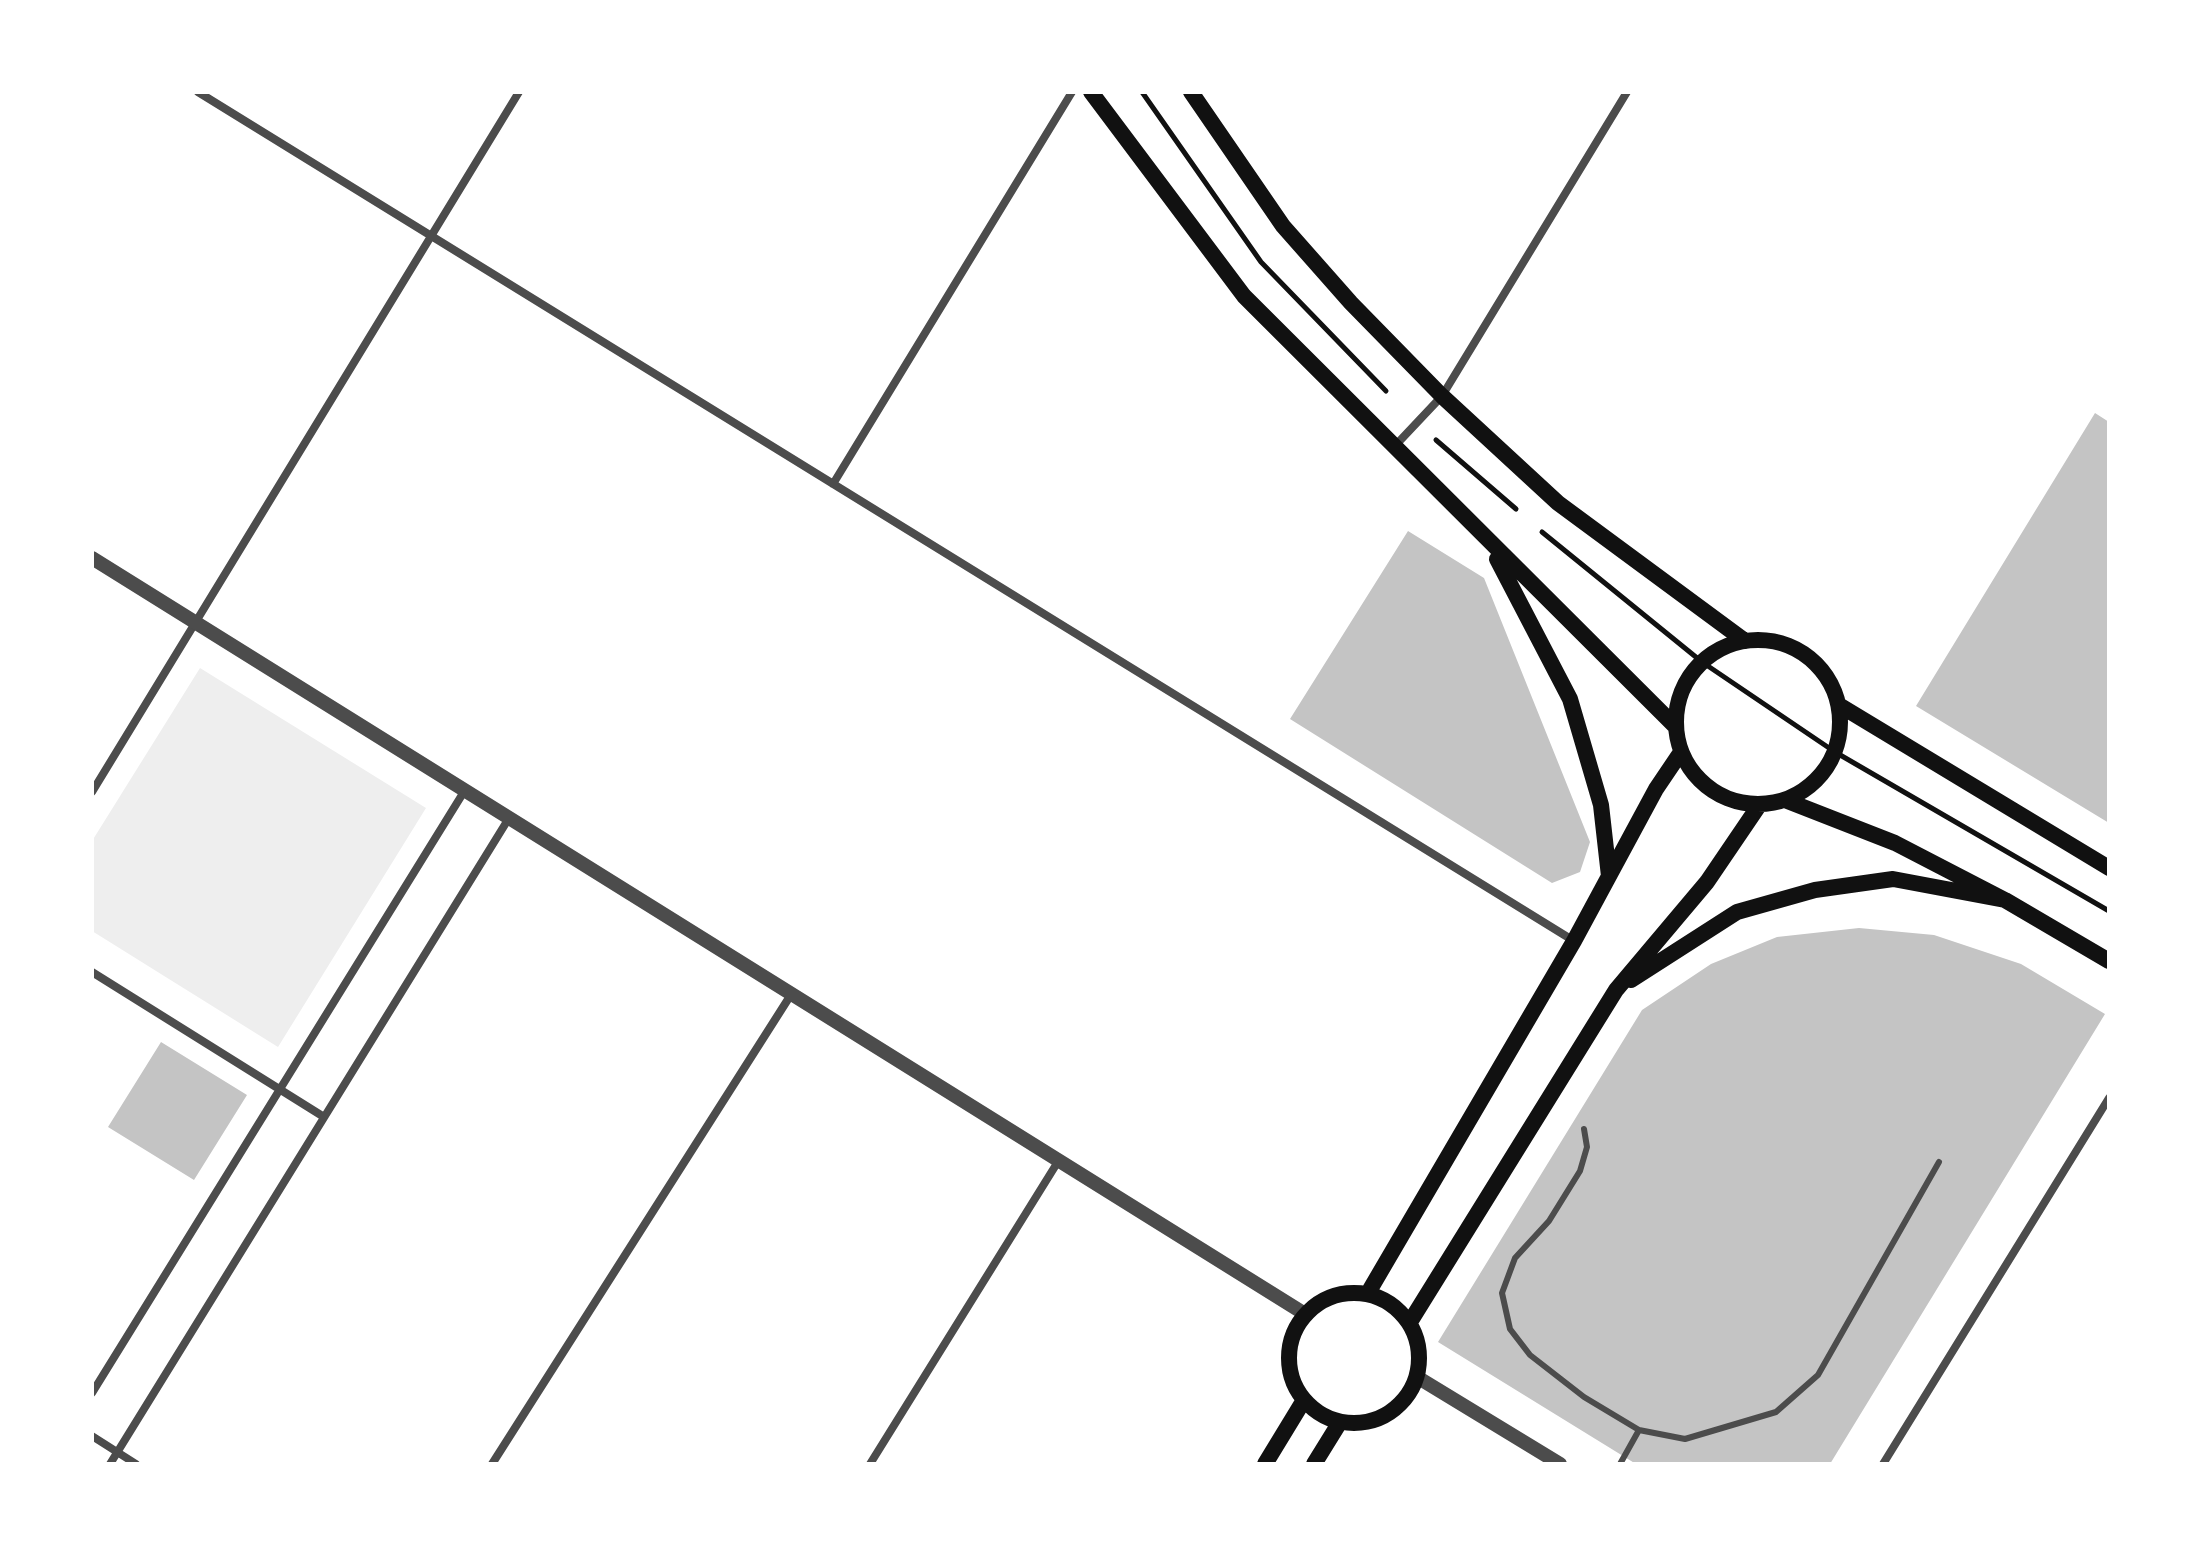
<!DOCTYPE html>
<html>
<head>
<meta charset="utf-8">
<style>
  body { margin:0 }
  #map { position:relative; width:2201px; height:1556px; overflow:hidden; background:#fff; font-family:"Fira Sans",sans-serif }
  canvas { display:block }
  .frame { position:absolute; inset:0; border:94px solid #fff; pointer-events:none }
</style>
</head>
<body>
<div id="map">
<canvas width="2201" height="1556"></canvas>
<div class="frame"></div>
</div>
<script>
const c = document.querySelector('canvas').getContext('2d');
c.lineJoin = 'round';
function fill(path, color) { c.fillStyle = color; c.fill(path, 'evenodd'); }
const toPath = rows => new Path2D(rows.map(r => 'M' + r).join(''));
function strokePath(path, color, width, dash) { c.strokeStyle = color; c.lineWidth = width; c.lineCap = dash ? 'butt' : 'round'; c.setLineDash(dash || []); c.stroke(path); }
fill(toPath([
  [200,668,426,808,278,1047,92,931,92,841]
]), '#eee');
fill(toPath([
  [2095,413,2109,422,2109,823,1916,706],
  [1408,531,1484,578,1590,842,1580,872,1552,883,1290,719],
  [1859,928,1934,935,2021,964,2105,1014,1830,1464,1636,1464,1438,1342,1642,1010,1711,964,1777,937],
  [161,1042,247,1095,194,1180,108,1127]
]), '#c4c4c4');
strokePath(toPath([
  [1142,92,1261,262,1386,391],
  [1436,440,1516,509],
  [1542,532,1702,662,1835,752,2109,911]
]), '#111', 5);
strokePath(toPath([
  [1584,1129,1587,1147,1580,1171,1549,1221,1515,1258,1502,1293,1510,1329,1530,1355,1584,1397,1639,1430,1685,1439,1776,1412,1818,1375,1939,1162],
  [1620,1464,1639,1430]
]), '#4c4c4c', 6);
strokePath(toPath([
  [198,92,1574,941],
  [1393,448,1442,396,1627,92],
  [833,484,1072,92],
  [92,792,519,92],
  [92,972,324,1117],
  [92,1393,465,790],
  [92,1436,136,1464],
  [110,1464,509,818],
  [492,1464,792,993],
  [870,1464,1059,1160],
  [1883,1464,2109,1098]
]), '#4c4c4c', 8);
strokePath(toPath([
  [92,558,1305,1314],
  [1417,1377,1560,1464]
]), '#4c4c4c', 14);
strokePath(toPath([
  [1091,92,1244,296,1676,727],
  [1191,92,1283,226,1351,303,1442,396,1558,503,1745,641],
  [1497,559,1570,699,1601,805,1609,876],
  '1676 722a82 82 0 1 1 164 0a82 82 0 1 1-164 0Z',
  [1839,705,2109,868],
  [1785,800,1895,843,2005,900,2109,961],
  [1631,980,1737,912,1815,890,1893,879,2005,900],
  '1289 1358a65 65 0 1 1 130 0a65 65 0 1 1-130 0Z',
  [1368,1293,1574,941,1656,789,1681,752],
  [1410,1322,1616,990,1707,882,1760,804],
  [1265,1464,1304,1400],
  [1314,1464,1340,1422]
]), '#111', 16);
</script>
</body>
</html>
